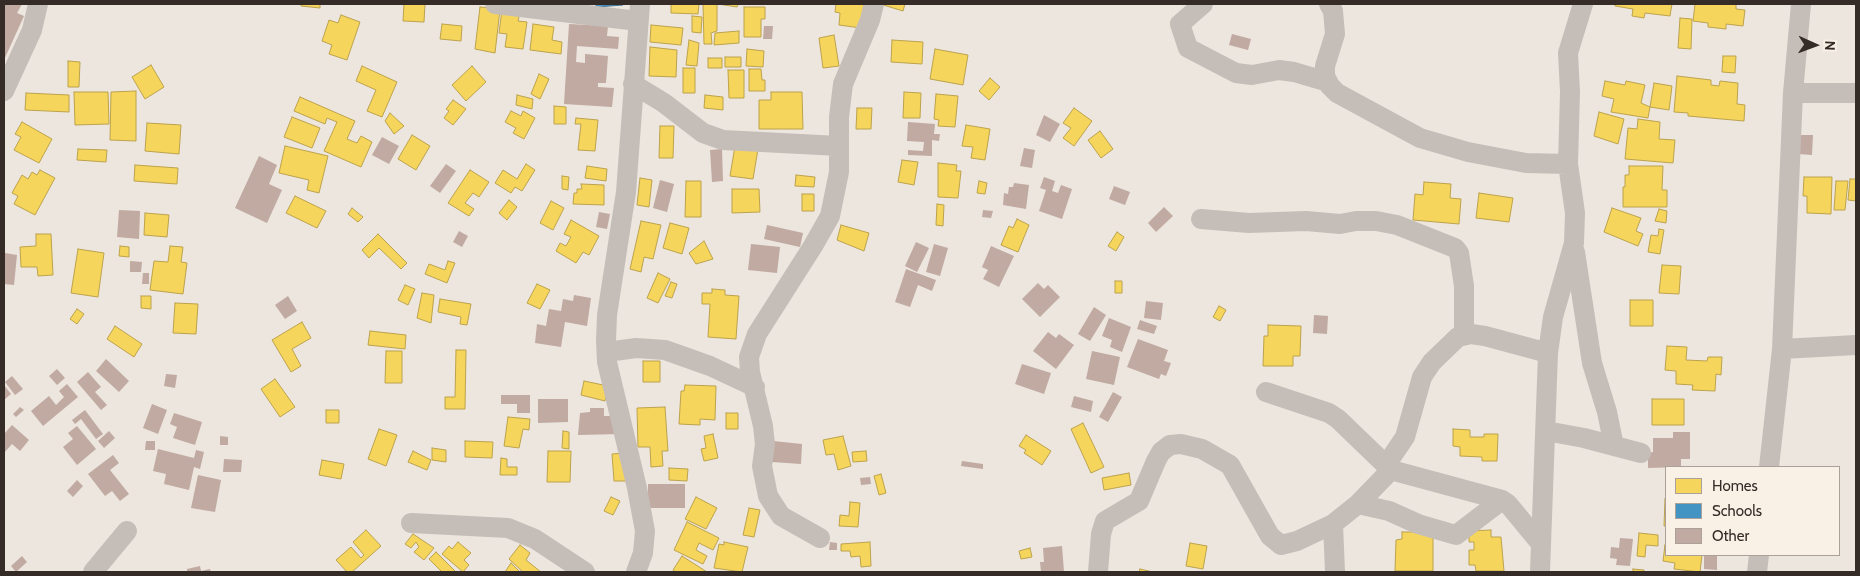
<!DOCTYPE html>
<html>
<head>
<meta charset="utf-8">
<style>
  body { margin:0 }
  #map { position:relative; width:1860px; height:576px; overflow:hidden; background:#ece6df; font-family:Cabin,sans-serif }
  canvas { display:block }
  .frame { position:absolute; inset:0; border:5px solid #352b27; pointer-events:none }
  .legend { position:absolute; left:1665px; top:466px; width:175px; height:90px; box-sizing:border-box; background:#f9f0e6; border:1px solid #aba19a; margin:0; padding:6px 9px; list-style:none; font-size:15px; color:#352b27 }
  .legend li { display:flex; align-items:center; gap:10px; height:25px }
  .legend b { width:25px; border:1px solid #aba19a }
  .north { position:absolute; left:1790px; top:20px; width:50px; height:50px; -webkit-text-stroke:4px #f9f0e6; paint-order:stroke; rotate:92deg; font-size:14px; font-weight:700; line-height:20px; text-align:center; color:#352b27 }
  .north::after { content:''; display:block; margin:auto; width:18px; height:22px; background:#352b27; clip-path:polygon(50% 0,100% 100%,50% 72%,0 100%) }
</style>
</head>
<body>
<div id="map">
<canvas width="1860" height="576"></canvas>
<div class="frame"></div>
<ul class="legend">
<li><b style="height:14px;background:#f6d55c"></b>Homes</li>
<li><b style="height:14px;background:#4393c3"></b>Schools</li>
<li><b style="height:14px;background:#c0aaa1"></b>Other</li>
</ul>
<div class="north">N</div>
</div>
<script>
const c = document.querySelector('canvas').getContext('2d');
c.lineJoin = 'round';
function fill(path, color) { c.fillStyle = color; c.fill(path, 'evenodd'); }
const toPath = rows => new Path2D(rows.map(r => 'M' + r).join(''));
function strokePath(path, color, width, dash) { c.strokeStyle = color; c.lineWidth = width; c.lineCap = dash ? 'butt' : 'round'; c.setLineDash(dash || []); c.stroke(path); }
const homes = toPath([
  [301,4,320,4,320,8,301,6,301,4],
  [404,4,425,4,424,22,403,21,404,4],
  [671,4,699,4,698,14,671,13,671,4],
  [703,4,717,4,717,31,711,33,712,44,704,44,703,4],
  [718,4,738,4,737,7,718,4],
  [836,4,864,4,861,28,839,25,840,13,835,12,836,4],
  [880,4,905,4,903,11,880,4],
  [1615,4,1672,4,1670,16,1645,13,1644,18,1632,16,1633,9,1615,6,1615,4],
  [1695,4,1736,4,1736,9,1745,10,1743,26,1726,24,1726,29,1708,27,1708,23,1693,21,1695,4],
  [480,7,500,9,495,53,475,49,480,7],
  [744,7,765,7,765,19,761,19,761,37,744,37,744,7],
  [502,10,520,13,518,21,527,22,523,49,505,47,507,34,499,33,502,10],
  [341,15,360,22,347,60,329,54,332,45,322,41,329,20,338,23,341,15],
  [692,16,702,17,701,33,692,32,692,16],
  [1680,18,1692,19,1691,49,1678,48,1680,18],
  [442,24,462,26,461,41,440,39,442,24],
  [533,24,554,27,552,40,562,42,561,54,530,50,533,24],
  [651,25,683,28,681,45,650,42,651,25],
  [739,31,739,43,714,45,715,33,739,31],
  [834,35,839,66,823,68,819,38,834,35],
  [689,40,699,43,697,66,686,65,689,40],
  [892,40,923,42,922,64,891,62,892,40],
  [650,47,677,50,676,77,649,76,650,47],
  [747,49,764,51,763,67,746,66,747,49],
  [935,49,968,55,963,85,930,79,935,49],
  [1723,56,1736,56,1735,73,1722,72,1723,56],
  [725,57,741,57,741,67,725,67,725,57],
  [708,58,722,58,722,68,708,68,708,58],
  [68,61,80,62,79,87,68,87,68,61],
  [151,65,164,87,145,99,132,77,151,65],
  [362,66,397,82,382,117,367,111,376,90,356,81,362,66],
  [472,66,486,82,466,101,452,85,472,66],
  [683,68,695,68,695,93,683,93,683,68],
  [749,69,761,69,762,80,765,80,765,91,749,91,749,69],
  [728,70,744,70,744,98,729,98,728,70],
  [539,74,549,79,540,99,531,94,539,74],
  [1677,76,1711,80,1711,85,1719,86,1720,81,1738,83,1737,104,1745,105,1744,121,1688,116,1688,113,1674,112,1677,76],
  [990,78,1000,87,989,100,979,91,990,78],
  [1605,81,1625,85,1626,81,1645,85,1641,103,1650,107,1648,118,1611,112,1614,99,1602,96,1605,81],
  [1654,83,1672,86,1669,110,1650,107,1654,83],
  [136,91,136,141,110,140,111,92,136,91],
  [74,92,108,92,109,124,75,125,74,92],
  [771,92,802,92,803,129,759,129,759,100,771,100,771,92],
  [904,92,921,93,920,118,903,118,904,92],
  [26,93,69,95,69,112,25,110,26,93],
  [936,94,958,96,955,127,938,126,939,120,934,119,936,94],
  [517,95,533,99,532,109,516,105,517,95],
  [705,95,723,97,723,110,704,108,705,95],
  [300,97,355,121,347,139,357,143,361,136,372,142,361,167,324,151,337,122,327,118,325,124,294,111,300,97],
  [453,100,466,109,453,125,444,118,449,111,446,109,453,100],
  [554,106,566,107,566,124,554,124,554,106],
  [857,108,872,108,871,129,856,129,857,108],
  [1074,108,1092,121,1074,146,1063,138,1071,128,1063,123,1074,108],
  [511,111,521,116,523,111,535,118,524,139,513,133,516,128,505,122,511,111],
  [1599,112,1624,119,1618,144,1594,136,1599,112],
  [390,113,404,126,394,134,385,121,390,113],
  [292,117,320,128,312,148,284,137,292,117],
  [576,118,598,120,595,151,578,150,581,124,575,124,576,118],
  [1638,119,1660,122,1659,139,1675,140,1673,163,1625,159,1628,128,1637,129,1638,119],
  [22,122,52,139,39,163,14,150,21,137,15,134,22,122],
  [147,123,181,125,179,154,145,151,147,123],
  [966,125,990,129,985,160,971,158,973,147,962,146,966,125],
  [660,126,674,126,673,158,659,158,660,126],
  [1100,131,1113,149,1101,158,1088,140,1100,131],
  [412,135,430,146,416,170,398,159,412,135],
  [285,146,328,156,319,193,307,190,309,180,279,173,285,146],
  [735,146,758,149,753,179,730,176,735,146],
  [78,149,107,150,106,162,77,160,78,149],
  [902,160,918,162,914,185,898,182,902,160],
  [938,163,957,165,956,171,961,171,958,198,938,197,938,163],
  [526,164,535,170,522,191,515,187,511,193,495,183,503,170,517,179,526,164],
  [135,165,178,168,177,184,134,181,135,165],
  [587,166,607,169,606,181,585,178,587,166],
  [1629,166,1663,166,1662,190,1667,190,1667,207,1623,207,1623,187,1625,187,1625,175,1629,175,1629,166],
  [40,170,55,178,35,215,14,204,18,196,12,193,22,175,28,179,32,172,37,175,40,170],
  [470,170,489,182,479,197,473,193,465,203,474,209,469,216,448,203,470,170],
  [796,175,815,177,814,187,795,186,796,175],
  [562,176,569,177,568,190,562,189,562,176],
  [1804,177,1832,177,1831,214,1807,213,1807,196,1803,196,1804,177],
  [640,178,652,180,649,207,637,205,640,178],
  [1850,179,1856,179,1856,201,1848,200,1850,179],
  [686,181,701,181,701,217,685,217,686,181],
  [979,181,987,183,985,194,977,193,979,181],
  [1836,181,1848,181,1845,210,1834,210,1836,181],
  [1424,182,1451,184,1450,198,1461,199,1459,224,1413,220,1415,194,1423,195,1424,182],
  [581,184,604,185,604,205,573,204,574,193,577,193,577,189,582,189,581,184],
  [732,189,759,189,760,212,732,213,732,189],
  [1479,193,1513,198,1509,222,1476,218,1479,193],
  [802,194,814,194,814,211,802,211,802,194],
  [295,196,326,211,317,228,286,213,295,196],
  [509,200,517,207,507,220,499,213,509,200],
  [551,201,564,208,553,230,540,223,551,201],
  [937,204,944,205,943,226,936,225,937,204],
  [352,208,363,217,358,222,348,214,352,208],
  [1612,208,1641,218,1636,231,1643,234,1638,246,1604,232,1612,208],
  [1659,209,1667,211,1666,223,1655,221,1659,209],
  [145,213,169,215,167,237,144,235,145,213],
  [1017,219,1029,225,1018,252,1001,245,1009,226,1013,228,1017,219],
  [571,220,599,236,589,255,583,252,576,263,556,251,560,243,566,246,571,237,564,234,571,220],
  [641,221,661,225,653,259,644,257,641,272,630,269,641,221],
  [670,223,689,228,682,254,663,248,670,223],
  [841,225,869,233,864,251,837,240,841,225],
  [1659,229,1664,230,1660,254,1648,252,1651,235,1658,236,1659,229],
  [1117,232,1124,237,1116,251,1108,246,1117,232],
  [36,234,51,234,53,275,38,276,37,267,21,267,20,247,36,246,36,234],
  [378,234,407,263,401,269,379,248,369,258,362,250,378,234],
  [704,241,713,259,696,264,689,253,704,241],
  [120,246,129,247,129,257,119,256,120,246],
  [170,246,183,247,181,262,187,263,183,294,150,290,154,261,168,262,170,246],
  [78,249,104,253,98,297,71,293,78,249],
  [448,261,455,263,447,283,425,274,429,264,445,270,448,261],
  [1662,265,1681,266,1679,294,1659,293,1662,265],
  [658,273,670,279,658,303,647,298,658,273],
  [1115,281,1122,281,1122,293,1115,293,1115,281],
  [671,282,677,284,672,298,665,296,671,282],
  [537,284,550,290,540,309,527,303,537,284],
  [405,285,415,289,408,305,398,300,405,285],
  [712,289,725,290,725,295,739,296,736,339,708,337,710,304,702,304,702,293,712,293,712,289],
  [422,293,434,295,431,323,417,318,422,293],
  [141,296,151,296,151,309,141,308,141,296],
  [440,299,471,304,467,325,460,324,461,317,438,312,440,299],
  [1630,300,1653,300,1653,326,1630,326,1630,300],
  [175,303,198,304,196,334,173,333,175,303],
  [1219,306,1226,310,1220,321,1213,317,1219,306],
  [77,309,84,314,77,324,70,319,77,309],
  [302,322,311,338,292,349,301,366,291,372,272,340,302,322],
  [1268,325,1301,326,1300,356,1293,356,1293,366,1263,366,1264,336,1268,336,1268,325],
  [115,326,142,344,134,357,107,339,115,326],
  [370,331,406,335,405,349,368,345,370,331],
  [1667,346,1687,347,1686,360,1707,361,1708,357,1722,357,1721,375,1716,374,1715,391,1692,390,1693,385,1676,384,1676,371,1665,370,1667,346],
  [456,350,466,350,465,409,445,409,445,397,455,397,456,350],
  [386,351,402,351,402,383,385,383,386,351],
  [643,361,660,361,660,382,643,382,643,361],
  [275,379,295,407,280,417,261,389,275,379],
  [584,381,608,386,605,401,581,395,584,381],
  [685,385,716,386,715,420,700,419,700,425,679,424,681,391,684,391,685,385],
  [1652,399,1684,399,1684,425,1652,425,1652,399],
  [665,407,668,451,662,451,663,466,651,467,650,447,638,447,637,408,665,407],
  [326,410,339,410,339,423,326,423,326,410],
  [726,413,738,413,738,429,726,429,726,413],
  [508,417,530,419,529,430,523,429,519,448,504,446,508,417],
  [1083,423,1104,467,1091,473,1071,429,1083,423],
  [379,429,397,435,386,466,368,459,379,429],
  [1453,429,1470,430,1470,437,1484,437,1484,434,1498,434,1497,461,1482,461,1482,457,1460,456,1460,447,1453,446,1453,429],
  [563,431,569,432,569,449,562,448,563,431],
  [713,434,718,458,704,461,701,449,706,448,704,436,713,434],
  [1026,435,1051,451,1042,465,1024,453,1026,450,1019,446,1026,435],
  [843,436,851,466,838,470,834,454,826,455,823,440,843,436],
  [465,441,493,442,492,458,465,457,465,441],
  [432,448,446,450,446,462,432,460,432,448],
  [413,451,431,460,427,470,408,462,413,451],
  [548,451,571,451,570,482,547,482,548,451],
  [866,451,867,461,853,462,852,452,866,451],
  [625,453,627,481,614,481,612,454,625,453],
  [501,458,507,459,507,467,517,467,517,475,500,475,501,458],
  [322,460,344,464,341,479,319,475,322,460],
  [669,468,688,469,687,481,669,480,669,468],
  [1129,473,1131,485,1104,490,1102,478,1129,473],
  [881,474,886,493,879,495,874,476,881,474],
  [611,497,620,501,613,515,604,511,611,497],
  [696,497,717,508,706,529,685,519,696,497],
  [1665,499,1666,499,1666,526,1664,526,1665,499],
  [850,502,860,503,858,527,839,526,840,515,849,516,850,502],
  [749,508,760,510,754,537,743,535,749,508],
  [687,522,719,538,713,550,699,543,696,550,707,556,703,564,674,550,687,522],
  [366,530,381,546,352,572,347,572,336,560,351,547,361,558,364,555,353,542,366,530],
  [1491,530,1491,537,1501,537,1504,571,1476,571,1475,565,1469,565,1469,550,1474,550,1474,542,1469,542,1469,531,1491,530],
  [1402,532,1433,532,1433,571,1395,571,1396,540,1402,539,1402,532],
  [1639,533,1658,535,1658,546,1646,545,1645,557,1637,556,1639,533],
  [413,534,434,548,424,560,414,552,419,547,416,542,411,548,405,544,413,534],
  [458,542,471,553,464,560,469,565,463,572,442,554,449,546,452,549,458,542],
  [724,542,748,547,742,572,714,568,719,544,724,545,724,542],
  [870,542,871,566,861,567,860,556,851,557,850,551,841,551,841,544,870,542],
  [1190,543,1207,546,1203,569,1186,566,1190,543],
  [520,545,530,553,526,560,541,572,523,572,509,559,520,545],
  [1665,545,1666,555,1702,555,1700,572,1674,569,1675,563,1663,561,1665,545],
  [1030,548,1032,557,1021,559,1019,551,1030,548],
  [436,552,456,572,442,572,429,559,436,552],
  [682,556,707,572,676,572,673,570,682,556],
  [511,563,520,572,505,572,511,563],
  [1140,569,1153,572,1139,572,1140,569],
  [1633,569,1644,570,1644,572,1633,572,1633,569]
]);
fill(homes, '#f6d55c');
strokePath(homes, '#bca24c', 1);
const schools = toPath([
  [596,4,622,4,623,5,596,7,596,4]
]);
fill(schools, '#4393c3');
strokePath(schools, '#3f7494', 1);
fill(toPath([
  [4,4,22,4,17,13,24,16,4,60],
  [569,24,608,26,607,36,619,37,618,49,577,46,576,62,585,63,585,54,608,56,606,83,598,83,598,87,614,88,612,107,564,104],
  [764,26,773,26,772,39,763,39],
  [1232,34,1251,39,1248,50,1229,45],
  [1044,115,1060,124,1050,142,1036,135],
  [908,122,935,124,934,134,940,134,939,141,932,140,932,156,908,155,908,150,923,151,924,142,907,141],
  [1799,135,1813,135,1812,155,1798,154],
  [382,137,399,146,389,164,372,155],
  [1024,148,1035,150,1032,168,1020,166],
  [722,149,723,181,712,182,710,150],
  [259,156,277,165,269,184,282,190,267,223,235,208],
  [446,164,456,171,440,193,430,186],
  [1044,177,1055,181,1052,191,1058,193,1061,185,1072,189,1062,219,1039,211,1046,190,1040,188],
  [660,180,674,184,667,212,653,208],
  [1014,183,1029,185,1026,209,1003,205,1004,193,1008,194,1009,187,1013,187],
  [1114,186,1130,192,1125,205,1109,199],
  [1164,207,1173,216,1156,232,1148,223],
  [119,210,140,211,139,239,117,237],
  [983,210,993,211,991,218,982,217],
  [599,212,610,214,607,229,596,227],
  [767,225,803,233,800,247,764,239],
  [459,231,468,236,462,247,453,242],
  [916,242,929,248,917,272,905,266],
  [751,244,780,247,777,273,748,270],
  [934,244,948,248,940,276,926,272],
  [991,246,1014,256,999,287,983,279,988,270,982,267],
  [5,253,17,255,14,285,4,284],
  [130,261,142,262,141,272,130,272],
  [906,269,936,280,932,291,918,285,910,307,895,302],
  [143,273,149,273,149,284,142,284],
  [1038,283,1044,289,1048,285,1060,297,1040,317,1022,299],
  [574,295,591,298,587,326,565,322,561,347,535,343,537,324,546,326,549,309,561,311,563,299,573,301],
  [288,296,297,311,285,319,275,305],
  [1146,301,1163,303,1161,320,1144,318],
  [1094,307,1106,315,1090,341,1078,334],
  [1314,315,1328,316,1327,334,1313,333],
  [1109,318,1131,327,1122,352,1110,347,1112,340,1102,336],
  [1140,320,1157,326,1154,334,1137,329],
  [1048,332,1056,338,1059,334,1074,345,1056,369,1033,351],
  [1138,339,1168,350,1164,361,1171,363,1166,376,1161,374,1159,379,1127,367],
  [1092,351,1120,357,1114,385,1086,379],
  [106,359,129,381,119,392,96,371],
  [1022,364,1051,373,1044,394,1015,384],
  [57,369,65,378,57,385,49,376],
  [88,372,101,387,95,392,107,405,101,410,77,382],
  [166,374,177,375,175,388,164,386],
  [12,376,23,389,15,395,5,382],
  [67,384,78,397,43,426,31,411,49,396,56,405,64,397,59,391],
  [4,385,11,394,4,400],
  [1113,392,1122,397,1108,422,1099,417],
  [501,395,530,395,530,413,517,413,517,404,501,404],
  [1074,396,1093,401,1091,412,1071,407],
  [538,399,568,399,568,422,538,423],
  [152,404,167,410,158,434,143,428],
  [20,407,24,410,16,417,13,414],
  [590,408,604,408,604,416,619,416,620,434,578,435,580,413,590,412],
  [85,410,103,434,96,439,81,419,75,424,72,420],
  [174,413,202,422,195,445,173,438,177,427,170,424],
  [12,425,29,440,20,451,12,444,4,453,4,434],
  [77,426,96,449,77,465,63,447,73,439,68,433],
  [109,431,115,438,104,448,98,441],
  [1673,432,1690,432,1690,459,1681,459,1681,467,1648,468,1648,453,1653,452,1653,438,1673,438],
  [220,436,228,437,228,445,220,445],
  [146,441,155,441,155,450,145,450],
  [773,441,802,444,801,464,772,462],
  [158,449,194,458,196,450,204,452,200,469,194,467,189,490,164,484,166,474,153,471],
  [113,455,119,463,110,470,129,494,120,501,112,491,105,496,88,474],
  [224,459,242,460,241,472,223,472],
  [962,461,983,464,983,469,961,466],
  [198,475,221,480,215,512,191,508],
  [870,477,871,484,861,485,860,478],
  [77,480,83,486,73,497,67,491],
  [648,484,685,484,685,508,648,508],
  [1620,538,1633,539,1630,566,1616,565,1617,559,1610,558,1611,547,1619,548],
  [830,542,837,543,837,550,829,550],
  [1062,546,1064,572,1041,572,1040,562,1044,562,1043,548],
  [1704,555,1717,555,1717,570,1704,569],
  [22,556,27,562,16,572,11,566],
  [200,566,201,571,210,569,211,572,187,572,187,569]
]), '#c0aaa1');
strokePath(toPath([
  [495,4,638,21],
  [1203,4,1180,24,1188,48,1236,73,1252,75,1279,70,1294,72,1328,82],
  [1329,4,1333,11,1335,34,1325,66,1325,76,1330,86,1337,93,1420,138,1468,152,1526,163,1568,164],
  [633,84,664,103,703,133,723,140,839,146],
  [4,91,32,30,38,4],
  [1793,93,1856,93],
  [1201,219,1249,223,1306,221,1340,224,1356,221,1376,221,1397,225,1455,248,1459,253,1464,286,1464,335],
  [1575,252,1592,363,1607,412,1614,446],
  [1782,349,1793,93,1801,4],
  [607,352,636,348,665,350,710,366,755,387],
  [1266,392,1329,413,1338,419,1391,470,1502,500,1508,504,1541,544],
  [1546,431,1584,438,1641,453],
  [1386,465,1405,437,1422,377,1432,362,1458,337,1471,334,1485,336,1548,353],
  [1769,467,1782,349,1856,345],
  [1358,504,1389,511,1418,524,1456,535,1502,500],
  [411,523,508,528,535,539,585,572],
  [1333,524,1335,572],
  [820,538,781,516,768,496,762,466,765,444,763,426,750,372,749,357,757,334,813,246,830,216,839,172,839,117,843,84,870,20,874,4],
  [93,572,127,531],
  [636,572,643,553,645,531,637,488,607,362,606,341,607,315,626,192,640,4],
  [1098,572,1101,534,1105,521,1139,501,1156,461,1161,452,1170,445,1181,444,1202,449,1230,465,1270,536,1281,545,1297,541,1333,524,1358,504,1391,470],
  [1540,572,1548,353,1553,317,1574,243,1575,213,1568,164,1570,92,1568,53,1583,4],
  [1757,572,1759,555]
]), '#c5beb8', 20);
</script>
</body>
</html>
